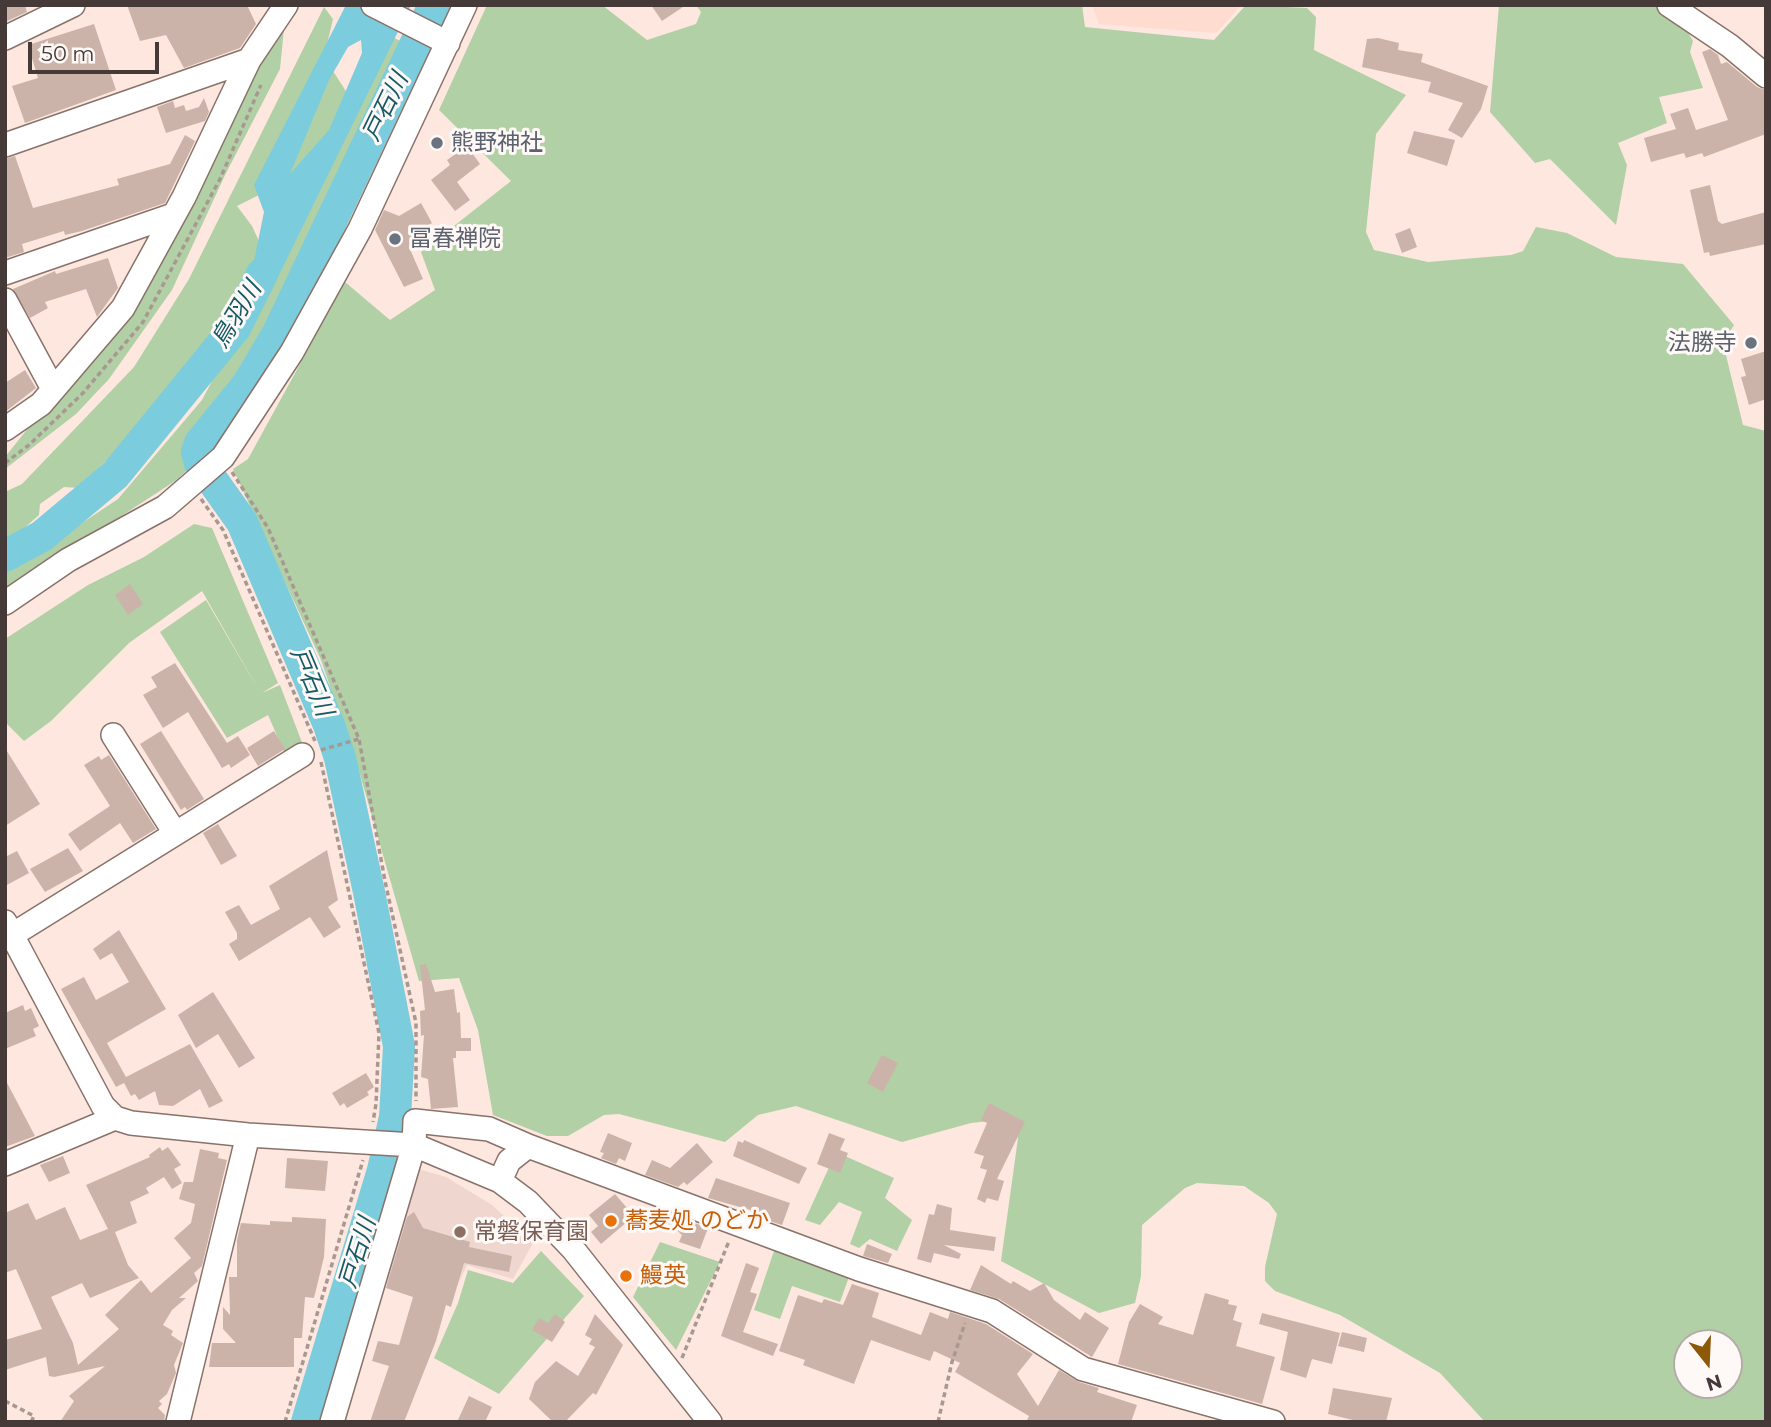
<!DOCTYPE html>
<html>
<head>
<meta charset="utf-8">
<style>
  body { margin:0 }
  #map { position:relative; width:1771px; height:1427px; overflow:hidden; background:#fde7df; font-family:Montserrat,sans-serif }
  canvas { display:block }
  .frame { position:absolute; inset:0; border:7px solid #453a37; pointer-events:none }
  .north { position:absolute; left:1673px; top:1329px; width:70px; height:70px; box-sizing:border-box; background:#fef8f6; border:2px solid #b4acaa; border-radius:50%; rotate:162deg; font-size:19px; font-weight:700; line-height:28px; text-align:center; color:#453a37 }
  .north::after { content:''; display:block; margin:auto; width:24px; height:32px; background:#8d5808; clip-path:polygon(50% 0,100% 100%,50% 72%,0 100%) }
  .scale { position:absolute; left:28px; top:42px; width:131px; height:32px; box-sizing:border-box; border:4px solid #453a37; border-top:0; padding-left:9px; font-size:21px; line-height:24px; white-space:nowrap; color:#453a37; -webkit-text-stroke:5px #fef8f6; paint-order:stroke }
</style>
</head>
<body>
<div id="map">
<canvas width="1771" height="1427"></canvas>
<div class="frame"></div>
<div class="north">N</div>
<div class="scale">50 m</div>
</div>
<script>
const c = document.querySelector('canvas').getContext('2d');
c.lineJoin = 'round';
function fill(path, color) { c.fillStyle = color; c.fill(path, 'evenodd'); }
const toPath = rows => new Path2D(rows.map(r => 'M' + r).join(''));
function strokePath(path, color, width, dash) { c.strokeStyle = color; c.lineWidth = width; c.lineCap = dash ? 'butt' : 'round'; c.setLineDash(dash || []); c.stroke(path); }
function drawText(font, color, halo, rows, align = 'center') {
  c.font = font + ' Montserrat,"Noto Sans JP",sans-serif'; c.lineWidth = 6; c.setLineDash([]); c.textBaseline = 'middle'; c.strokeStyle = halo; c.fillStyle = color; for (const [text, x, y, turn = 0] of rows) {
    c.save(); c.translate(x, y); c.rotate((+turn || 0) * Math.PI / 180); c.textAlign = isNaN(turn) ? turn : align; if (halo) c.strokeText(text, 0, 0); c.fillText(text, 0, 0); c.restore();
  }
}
fill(toPath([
  [1092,5,1241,5,1216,33,1099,24]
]), '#ffdccf');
fill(toPath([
  [418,1169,446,1177,492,1205,533,1243,513,1279,467,1265,450,1301,380,1282]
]), '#efd6cf');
fill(toPath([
  [487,5,602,5,647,40,696,24,701,12,696,5,1082,5,1085,27,1214,40,1246,5,1307,8,1316,17,1314,50,1406,95,1376,134,1366,232,1374,250,1428,262,1511,255,1523,251,1536,227,1567,233,1616,257,1683,264,1734,325,1723,343,1743,425,1766,431,1766,1422,1485,1422,1440,1373,1340,1315,1275,1291,1265,1281,1265,1267,1277,1214,1269,1203,1244,1186,1197,1183,1185,1188,1142,1225,1141,1276,1135,1303,1099,1313,1001,1261,1018,1138,1013,1125,1000,1120,971,1123,902,1142,796,1106,758,1115,725,1142,619,1114,604,1115,568,1136,547,1136,493,1115,478,1030,459,978,419,981,359,771,321,660,233,469,248,459,345,282,390,320,435,290,421,252,511,181,439,110],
  [1687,1343,1729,1343,1729,1385,1687,1385],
  [1499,5,1656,5,1684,26,1693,41,1690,52,1703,88,1659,97,1667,123,1618,143,1627,165,1616,225,1550,159,1535,163,1490,112],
  [324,7,333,19,324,57,349,96,329,143,305,172,237,206,252,226,264,252,238,300,215,337,133,433,80,488,64,487,40,504,39,515,5,545,5,492,22,484,134,367,189,279],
  [285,19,280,69,225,175,172,290,109,379,76,414,5,469,5,457,45,407,86,363],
  [394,38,429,54,298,311,212,448,175,481,5,592,5,571,16,567,118,499,202,400],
  [194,524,212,528,278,683,262,693,280,685,303,745,285,754,268,715,227,738,160,632,206,600,261,694,202,591,129,643,51,721,24,741,5,722,5,639,88,585,144,557],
  [836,1152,894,1178,885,1198,912,1220,897,1251,870,1239,859,1248,850,1244,862,1212,839,1202,820,1225,805,1220],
  [660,1242,720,1262,676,1350,633,1297],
  [776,1245,851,1271,840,1302,792,1286,780,1319,754,1310],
  [541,1251,584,1296,499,1394,434,1358,458,1303,468,1270,513,1283]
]), '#b1d0a5');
fill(toPath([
  [346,5,411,5,276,281,243,315,264,212,254,185],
  [361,40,362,53,329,130,290,174,329,80,348,47]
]), '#7bccdc');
strokePath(toPath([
  [5,556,42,536,115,475,235,328,262,274],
  [307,1422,383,1170,395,1117,399,1046,369,892,340,758,329,725,242,522,200,463,197,452,200,443,248,384,277,335,434,5]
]), '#7bccdc', 32);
fill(toPath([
  [5,5,25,5,27,12,5,22],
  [127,5,247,5,256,24,240,48,184,68,166,35,140,41],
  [651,5,686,5,662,21],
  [94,24,116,90,25,123,12,86,38,78,28,45],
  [1378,38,1399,43,1398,50,1423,54,1421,62,1488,86,1481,109,1462,138,1448,130,1463,103,1428,92,1431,82,1362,67,1367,39],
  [1710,49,1718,55,1721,64,1727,62,1757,87,1766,90,1766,134,1704,157,1702,153,1686,158,1684,153,1651,162,1644,138,1676,129,1670,114,1688,108,1696,130,1728,120,1702,52],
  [204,98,209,112,205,121,166,133,157,107,173,101,175,108,184,105,186,111,199,107],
  [1414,131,1455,140,1447,166,1407,153],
  [185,135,195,141,165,203,82,231,65,235,64,231,22,244,24,252,5,258,5,159,15,156,33,208,119,185,117,179,170,164],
  [467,146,480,164,457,182,470,200,455,211,431,180,450,165,447,160],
  [1710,185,1718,221,1722,224,1766,212,1766,244,1710,256,1709,252,1704,253,1690,190],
  [421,203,432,223,425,227,429,235,409,247,423,279,404,287,375,230,384,210,399,216],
  [1410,228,1417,247,1402,253,1395,234],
  [108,258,118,288,97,317,86,289,45,302,48,308,30,318,13,289,55,271,56,274],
  [1766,351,1766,399,1749,405,1741,377,1746,376,1741,359],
  [25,370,36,388,5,412,5,383],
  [130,584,143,604,128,615,115,595],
  [175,663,227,743,238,736,250,755,231,768,229,764,222,768,188,712,163,728,143,695,157,687,151,677],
  [161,731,204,799,187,810,185,807,181,810,140,744],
  [274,731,285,749,258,766,247,748],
  [5,748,40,804,5,826],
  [109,755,156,829,133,843,120,823,80,851,68,834,110,806,84,765,99,756,101,760],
  [218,824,237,856,221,865,203,833],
  [68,848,83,871,45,892,30,869],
  [327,850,338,900,328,907,341,927,324,938,310,917,239,961,229,944,237,939,237,933,225,912,239,905,251,925,280,909,269,886],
  [17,851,29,873,5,886,5,857],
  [119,930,166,1009,107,1043,126,1077,190,1044,223,1101,209,1108,200,1089,173,1106,159,1105,155,1091,139,1100,135,1094,131,1096,124,1083,116,1087,61,989,84,977,96,1000,129,982,112,953,100,960,93,949],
  [426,964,435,992,454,989,457,1013,460,1012,461,1038,471,1038,471,1051,456,1051,456,1058,453,1058,458,1107,431,1109,428,1079,421,1077,424,1035,421,1036,420,1011,425,1010,420,965],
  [213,992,255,1058,239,1068,218,1034,196,1048,178,1015],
  [23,1005,25,1011,31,1008,39,1026,33,1029,36,1036,5,1049,5,1013],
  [882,1055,898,1063,883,1092,867,1083],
  [366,1073,374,1087,367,1092,369,1095,347,1108,344,1103,340,1106,332,1093],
  [5,1079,35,1136,5,1147],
  [989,1103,1025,1122,997,1179,1004,1181,998,1201,987,1198,985,1203,977,1199,987,1170,980,1168,984,1156,974,1153,987,1123,981,1120],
  [608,1133,632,1143,625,1161,619,1158,616,1164,601,1158,604,1153,600,1152],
  [829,1133,845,1139,840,1150,848,1153,840,1173,817,1164],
  [744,1140,807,1168,799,1184,733,1156,738,1141,743,1143],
  [697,1143,713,1162,687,1185,684,1182,678,1187,645,1175,652,1160,670,1168],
  [160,1147,162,1151,168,1147,181,1165,174,1169,182,1183,172,1189,164,1177,146,1188,149,1193,130,1202,137,1223,115,1232,128,1265,139,1278,90,1298,82,1283,51,1297,73,1343,78,1365,119,1329,105,1315,141,1280,151,1293,191,1258,174,1238,191,1223,195,1204,179,1199,184,1182,193,1182,200,1149,219,1153,218,1158,227,1160,202,1266,194,1273,198,1281,179,1298,186,1298,172,1310,163,1325,173,1331,171,1335,183,1343,174,1365,176,1373,167,1394,159,1401,162,1404,158,1408,165,1415,164,1422,60,1422,74,1401,69,1396,105,1366,54,1377,49,1376,46,1357,5,1370,5,1340,42,1329,16,1269,5,1273,5,1213,28,1203,36,1220,65,1207,80,1240,108,1229,86,1185,150,1157,149,1155],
  [63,1156,70,1173,49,1182,40,1165],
  [287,1158,328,1161,325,1191,285,1188],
  [716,1178,790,1203,782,1225,766,1220,768,1215,708,1198],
  [615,1194,634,1216,601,1244,591,1232,598,1226,589,1215],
  [937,1204,952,1208,950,1230,996,1237,994,1251,944,1245,961,1254,959,1259,934,1253,931,1263,917,1259,929,1214,934,1215],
  [654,1208,708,1228,700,1249,679,1242,682,1235],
  [414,1212,423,1228,470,1242,469,1247,512,1256,509,1272,464,1263,451,1307,446,1305,436,1341,404,1422,370,1422,389,1366,372,1361,378,1341,399,1345,413,1297,386,1288,407,1217],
  [292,1217,326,1219,324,1257,314,1298,305,1297,302,1338,294,1338,294,1367,209,1367,212,1343,236,1343,223,1329,223,1307,230,1315,229,1277,237,1277,237,1240,241,1223,270,1225,270,1221,292,1222],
  [867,1244,892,1254,888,1263,863,1256],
  [746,1263,759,1268,750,1292,757,1294,743,1332,778,1344,773,1356,721,1336],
  [981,1265,1011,1284,1013,1281,1030,1291,1044,1283,1054,1300,1080,1320,1085,1312,1109,1328,1092,1357,999,1299,970,1290],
  [852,1284,879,1293,872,1317,921,1335,930,1312,948,1319,950,1312,986,1324,1033,1354,1017,1374,1038,1406,1059,1370,1079,1382,1099,1388,1097,1392,1137,1405,1131,1422,1026,1422,1029,1416,955,1372,960,1363,934,1351,930,1361,871,1340,854,1384,803,1365,805,1360,779,1351,798,1295,822,1303,824,1299,843,1305],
  [1205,1293,1229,1300,1228,1304,1237,1306,1233,1320,1242,1323,1236,1346,1275,1357,1262,1404,1118,1364,1129,1322,1140,1304,1163,1317,1158,1324,1193,1335],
  [1262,1313,1340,1333,1332,1364,1312,1359,1306,1378,1280,1370,1288,1332,1259,1324],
  [555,1314,565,1322,552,1342,532,1330,539,1318,548,1323],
  [595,1314,623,1345,596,1395,593,1393,565,1422,553,1422,529,1399,535,1382,556,1361,578,1376,595,1347,589,1344,592,1339,585,1335],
  [1342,1332,1367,1338,1364,1352,1338,1346],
  [1333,1388,1392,1398,1386,1422,1361,1422,1328,1414],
  [469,1396,492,1407,485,1422,457,1422]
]), '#ccb3a9');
const minor = toPath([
  [373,5,448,43],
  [1669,5,1730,46,1766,76],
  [5,38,73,5],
  [5,145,249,60],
  [5,273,173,215],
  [5,300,52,387],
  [5,429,41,404,123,308,184,197,249,60,286,5],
  [5,603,68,560,165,507,223,457,292,352,360,229,465,5],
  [113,735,175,833],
  [5,922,103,1106,115,1118,131,1123,248,1135,414,1145,500,1181,528,1202,573,1249,710,1422],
  [12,935,302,755],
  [5,1164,115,1118],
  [500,1181,509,1161,528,1146,859,1269,992,1311,1083,1369,1273,1422],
  [178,1422,248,1135],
  [332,1422,414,1145,415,1121,489,1129,528,1146]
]);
strokePath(minor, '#897269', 26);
strokePath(toPath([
  [5,463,29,445,83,393,143,322,220,179,261,85],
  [232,472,268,528,359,739,385,881,416,1023,416,1101],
  [201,499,223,530,315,741],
  [321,750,359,739],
  [321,762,379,1033,376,1104,373,1122],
  [682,1358,729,1241],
  [5,1401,34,1416,31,1422],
  [285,1422,363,1160],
  [938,1422,952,1362,965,1323]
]), '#a99892', 3.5, [5, 3.5]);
strokePath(minor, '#fff', 23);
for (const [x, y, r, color] of [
  [437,143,7,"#6b7280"],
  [395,239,7,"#6b7280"],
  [1751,343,7,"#6b7280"],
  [611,1221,7,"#e8710a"],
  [460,1232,7,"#8d6e63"],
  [626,1276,7,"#e8710a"]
]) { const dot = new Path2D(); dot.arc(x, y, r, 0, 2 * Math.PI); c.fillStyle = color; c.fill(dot); strokePath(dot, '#fef8f6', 2.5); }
drawText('23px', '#5b616d', '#fef8f6', [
  ["熊野神社",451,143],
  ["冨春禅院",409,239],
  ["法勝寺",1737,343,"right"]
], 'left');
drawText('23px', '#c56008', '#fef8f6', [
  ["蕎麦処 のどか",625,1221],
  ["鰻英",640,1276]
], 'left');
drawText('23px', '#785e54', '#fef8f6', [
  ["常磐保育園",474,1232]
], 'left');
drawText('italic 24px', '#155a66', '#fef8f6', [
  ["戸石川",386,107,-64],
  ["鳥羽川",237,315,-59],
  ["戸石川",311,682,67],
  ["戸石川",358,1253,-73]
]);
</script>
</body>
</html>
